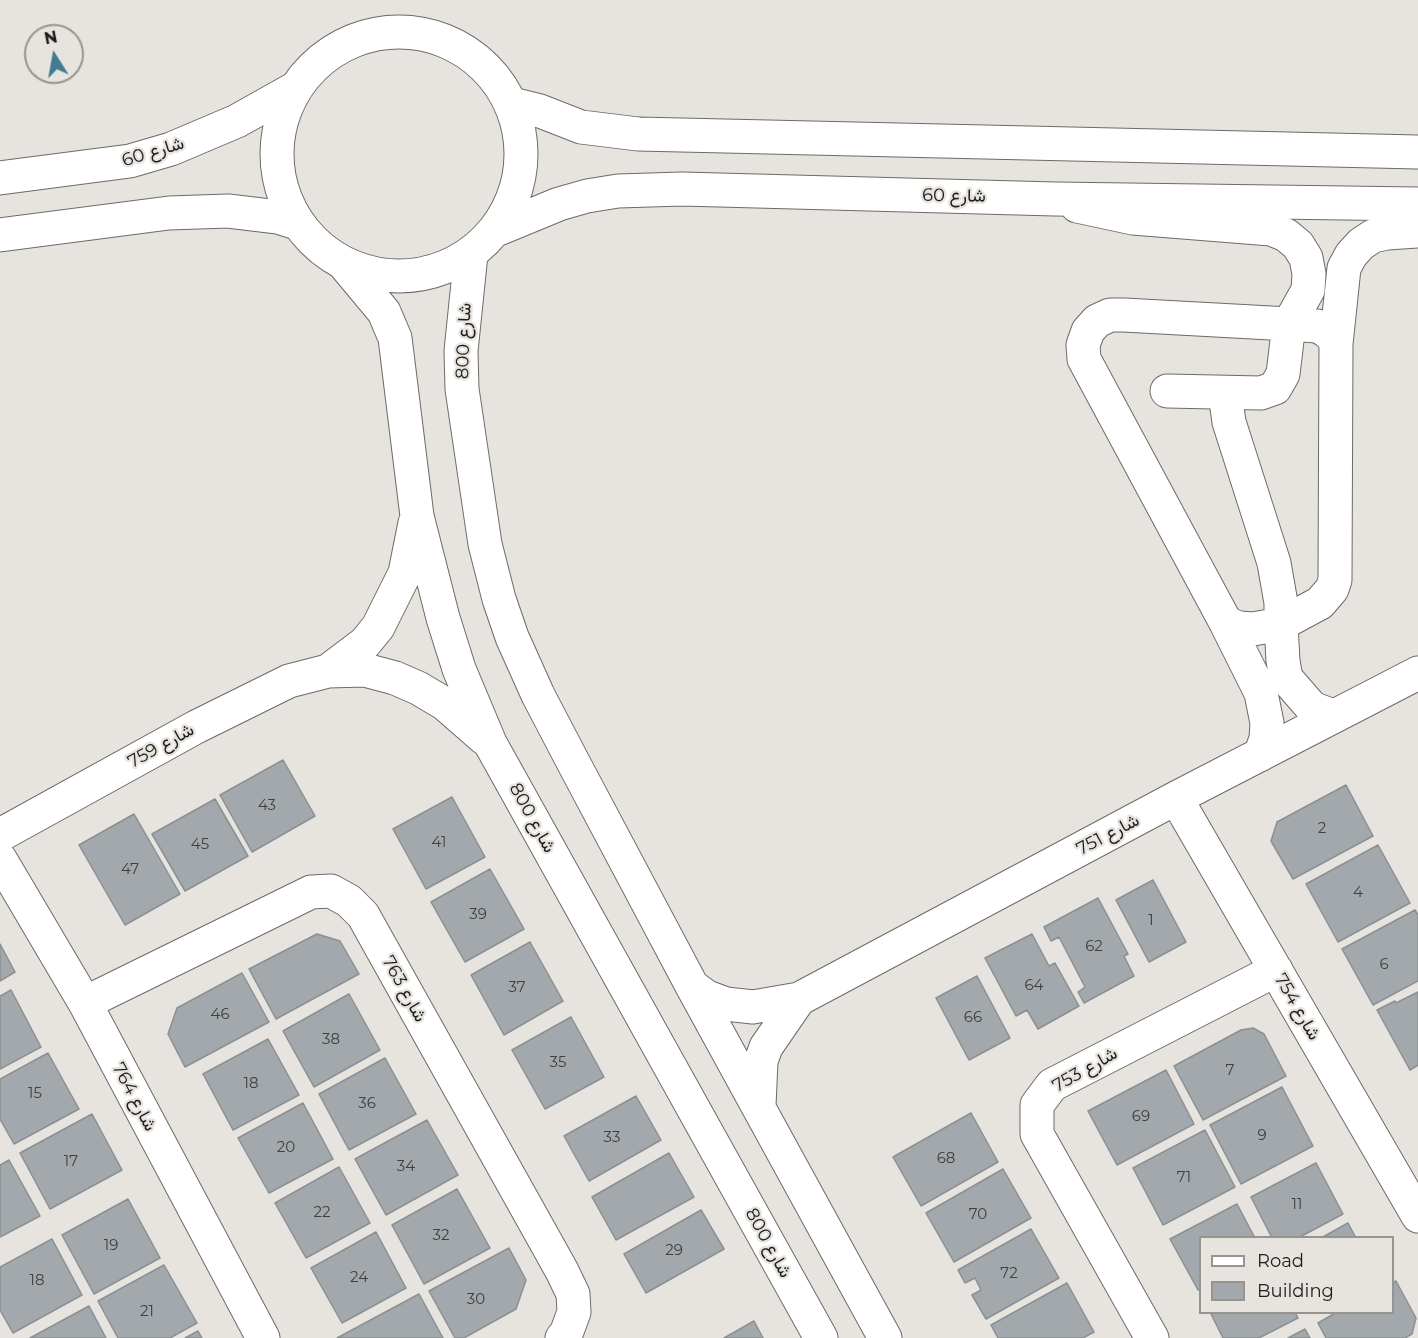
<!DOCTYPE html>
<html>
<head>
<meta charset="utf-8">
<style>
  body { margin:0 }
  #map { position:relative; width:1418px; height:1338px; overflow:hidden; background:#e7e3de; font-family:Montserrat,sans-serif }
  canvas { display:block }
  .legend { position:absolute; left:1199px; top:1236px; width:195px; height:78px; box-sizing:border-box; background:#e7e3de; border:2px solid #979490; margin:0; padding:8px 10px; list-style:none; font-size:18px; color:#1f1e1c }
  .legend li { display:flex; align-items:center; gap:12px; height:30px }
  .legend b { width:30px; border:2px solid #979490 }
  .north { position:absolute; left:24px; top:24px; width:60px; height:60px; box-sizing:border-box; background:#e7e3de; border:2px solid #979490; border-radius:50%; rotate:349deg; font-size:16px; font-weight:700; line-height:24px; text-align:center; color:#1f1e1c }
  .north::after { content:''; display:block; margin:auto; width:21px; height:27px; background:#417c94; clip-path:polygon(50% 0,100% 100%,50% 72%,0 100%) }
</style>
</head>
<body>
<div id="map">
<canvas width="1418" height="1338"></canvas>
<ul class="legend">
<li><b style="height:8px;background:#fff"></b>Road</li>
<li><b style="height:16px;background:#a2a8ab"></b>Building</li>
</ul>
<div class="north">N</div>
</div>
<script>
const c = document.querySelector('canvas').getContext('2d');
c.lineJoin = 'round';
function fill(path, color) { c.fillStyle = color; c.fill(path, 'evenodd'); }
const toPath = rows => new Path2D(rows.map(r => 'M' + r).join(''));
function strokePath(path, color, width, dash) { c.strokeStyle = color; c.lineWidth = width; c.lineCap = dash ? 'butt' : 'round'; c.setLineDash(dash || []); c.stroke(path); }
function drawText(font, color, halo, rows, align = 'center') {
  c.font = font + ' Montserrat,Vazirmatn,sans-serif'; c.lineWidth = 4.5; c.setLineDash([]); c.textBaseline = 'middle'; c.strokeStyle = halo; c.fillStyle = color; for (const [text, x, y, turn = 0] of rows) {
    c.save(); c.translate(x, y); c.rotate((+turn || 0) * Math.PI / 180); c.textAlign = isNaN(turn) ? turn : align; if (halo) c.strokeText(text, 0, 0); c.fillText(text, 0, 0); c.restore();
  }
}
const building = toPath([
  [283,760,315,816,252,852,220,795,283,760],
  [1346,785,1373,836,1293,879,1271,841,1277,822,1346,785],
  [452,797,485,857,426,889,393,829,452,797],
  [215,799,248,856,185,891,152,834,215,799],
  [134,814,180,894,125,925,79,845,134,814],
  [1378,845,1410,903,1338,942,1306,884,1378,845],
  [490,869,524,929,465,962,431,902,490,869],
  [1153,880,1186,942,1149,962,1116,900,1153,880],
  [1098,898,1128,954,1124,956,1134,976,1084,1003,1078,992,1085,987,1059,937,1051,941,1044,927,1098,898],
  [1415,910,1418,915,1418,981,1373,1005,1342,949,1415,910],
  [317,934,340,941,359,974,276,1019,249,969,317,934],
  [1032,934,1049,966,1055,963,1079,1006,1038,1029,1027,1010,1016,1016,985,958,1032,934],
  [530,942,563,1001,504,1035,471,975,530,942],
  [0,944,15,972,0,981,0,944],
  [242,973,269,1022,185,1067,168,1034,177,1008,242,973],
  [977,976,1010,1038,969,1060,936,998,977,976],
  [11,990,41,1047,0,1069,0,996,11,990],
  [1418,992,1418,1065,1410,1070,1377,1010,1395,1001,1396,1003,1418,992],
  [349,994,380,1050,314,1087,283,1031,349,994],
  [571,1017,604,1077,545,1109,512,1050,571,1017],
  [1253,1028,1264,1034,1286,1076,1203,1120,1174,1066,1241,1030,1253,1028],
  [268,1039,299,1095,233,1130,203,1074,268,1039],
  [48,1053,79,1109,14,1144,0,1119,0,1079,48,1053],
  [385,1058,416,1114,349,1150,319,1094,385,1058],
  [1166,1070,1194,1124,1117,1165,1088,1111,1166,1070],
  [1282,1087,1313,1146,1241,1184,1210,1125,1282,1087],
  [636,1096,661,1140,589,1181,564,1136,636,1096],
  [303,1103,333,1159,269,1193,238,1138,303,1103],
  [971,1113,998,1162,921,1206,893,1157,971,1113],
  [92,1114,122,1170,50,1209,20,1153,92,1114],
  [427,1120,458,1175,386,1215,355,1159,427,1120],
  [1205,1130,1235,1187,1163,1225,1133,1168,1205,1130],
  [669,1153,694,1197,616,1240,592,1197,669,1153],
  [9,1160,40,1216,0,1237,0,1165,9,1160],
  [1316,1163,1343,1214,1298,1238,1272,1238,1251,1197,1316,1163],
  [339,1167,370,1223,306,1258,275,1203,339,1167],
  [1003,1169,1031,1218,954,1262,926,1213,1003,1169],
  [457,1189,490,1248,424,1284,392,1225,457,1189],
  [128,1199,160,1258,94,1294,62,1235,128,1199],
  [1237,1204,1255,1238,1200,1238,1200,1289,1198,1290,1170,1239,1237,1204],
  [701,1210,724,1249,646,1293,624,1254,701,1210],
  [1348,1223,1356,1238,1321,1238,1348,1223],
  [1031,1229,1059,1278,986,1319,972,1295,981,1290,975,1278,965,1283,958,1270,1031,1229],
  [376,1232,406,1288,342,1323,311,1268,376,1232],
  [52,1239,82,1295,13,1333,0,1310,0,1267,52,1239],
  [509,1248,526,1280,516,1309,464,1338,455,1338,429,1291,509,1248],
  [164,1265,197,1323,170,1338,118,1338,98,1301,164,1265],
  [1396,1281,1416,1318,1412,1334,1405,1338,1326,1338,1318,1323,1337,1312,1392,1312,1392,1283,1396,1281],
  [1067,1283,1094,1332,1083,1338,998,1338,991,1325,1067,1283],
  [419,1294,443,1338,337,1338,419,1294],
  [89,1306,106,1338,30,1338,89,1306],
  [1210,1312,1295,1312,1298,1318,1259,1338,1223,1338,1210,1312],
  [754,1321,763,1338,724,1338,754,1321],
  [1305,1329,1310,1338,1288,1338,1305,1329],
  [198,1331,202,1338,185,1338,198,1331]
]);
fill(building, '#a2a8ab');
strokePath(building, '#8a9093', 1.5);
const minor = toPath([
  [1077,206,1133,218,1271,229,1286,235,1298,245,1306,258,1309,274,1308,290,1289,324,1283,374,1275,388,1261,393,1167,391],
  [471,254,461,351,462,389,485,544,499,599,512,637,538,695,572,760,692,986,885,1338],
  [344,264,384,312,395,338,417,516,443,618,459,669,490,743,821,1338],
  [1336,344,1344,268,1351,255,1361,244,1373,236,1387,233,1418,231],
  [1225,393,1229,422,1274,563,1281,603,1281,624,1253,629,1239,628,1226,623],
  [328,671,365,643,378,627,405,573,415,523],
  [1260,755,1266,739,1267,723,1261,693,1226,623,1084,359,1083,345,1088,331,1097,321,1110,315,1124,315,1289,324,1317,326,1325,330,1332,336,1336,344,1335,580,1332,589,1320,603,1281,624,1283,661,1286,678,1312,708,1333,716],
  [1176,798,1418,1216],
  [0,835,196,727,289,681,328,671,365,670,395,678,418,688,445,704,484,738],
  [0,859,85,1003,263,1338],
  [692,986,707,997,726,1004,753,1007,799,999,1176,798,1418,673],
  [85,1003,311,892,331,891,349,901,363,915,562,1271,573,1294,574,1312,566,1334,562,1338],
  [759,1106,761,1061,766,1047,799,999],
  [1152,1338,1037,1134,1037,1105,1052,1085,1276,970]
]);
const major = toPath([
  '277 154a122 122 0 1 1 244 0a122 122 0 1 1-244 0Z',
  [512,104,540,111,581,127,638,134,1418,152],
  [0,178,130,161,171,149,237,121,294,89],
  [496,230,559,204,587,196,618,191,682,189,1055,199,1418,204],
  [0,235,169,213,228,211,278,217,297,223]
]);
strokePath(minor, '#6d6b66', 35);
strokePath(major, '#6d6b66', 35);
strokePath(minor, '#fff', 33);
strokePath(major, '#fff', 33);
drawText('15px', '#404040', null, [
  ["43",267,806],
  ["2",1322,829],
  ["41",439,843],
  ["45",200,845],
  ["47",130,870],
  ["4",1358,893],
  ["39",478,915],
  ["1",1151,921],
  ["62",1094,947],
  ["6",1384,965],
  ["64",1034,986],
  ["37",517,988],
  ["46",220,1015],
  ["66",973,1018],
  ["38",331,1040],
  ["35",558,1063],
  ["7",1230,1071],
  ["18",251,1084],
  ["15",35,1094],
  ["36",367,1104],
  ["69",1141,1117],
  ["9",1262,1136],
  ["33",612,1138],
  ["20",286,1148],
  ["68",946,1159],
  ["17",71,1162],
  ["34",406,1167],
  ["71",1184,1178],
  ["11",1297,1205],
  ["22",322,1213],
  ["70",978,1215],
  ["32",441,1236],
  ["19",111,1246],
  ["29",674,1251],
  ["72",1009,1274],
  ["24",359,1278],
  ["18",37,1281],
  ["30",476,1300],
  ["21",147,1312]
]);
drawText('18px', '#1f1e1c', '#e7e3de', [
  ["شارع 60",153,152,-17],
  ["شارع 60",954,196,1],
  ["شارع 800",464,341,-88],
  ["شارع 759",161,746,-29],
  ["شارع 800",532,818,61],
  ["شارع 751",1108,835,-28],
  ["شارع 763",404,989,61],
  ["شارع 754",1297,1007,60],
  ["شارع 753",1085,1070,-30],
  ["شارع 764",134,1097,62],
  ["شارع 800",768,1243,61]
]);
</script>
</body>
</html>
